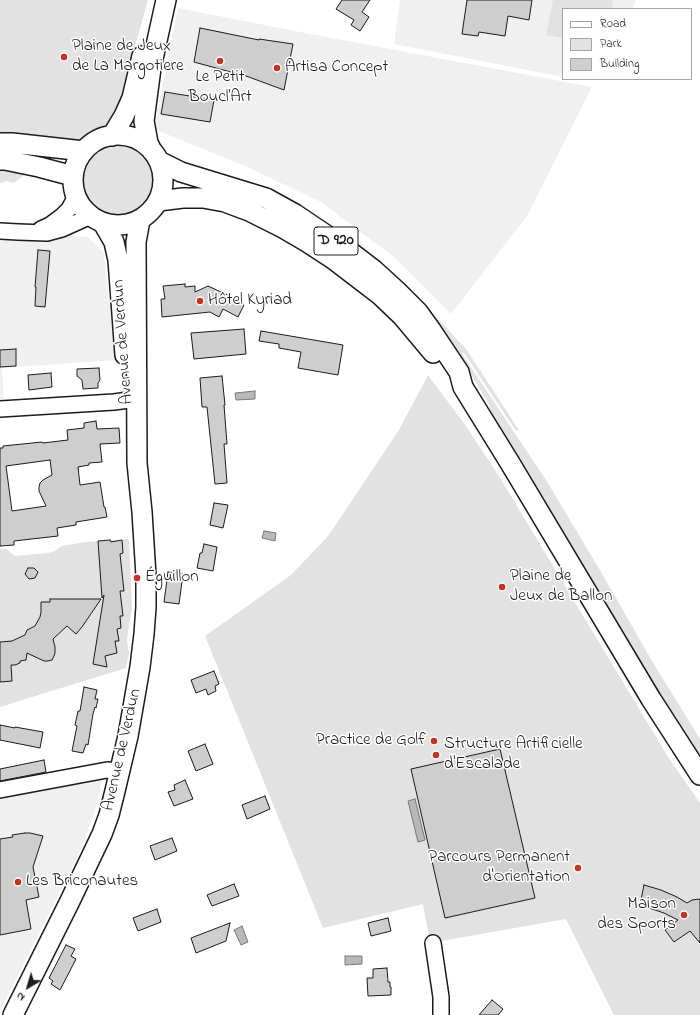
<!DOCTYPE html>
<html>
<head>
<meta charset="utf-8">
<style>
  body { margin:0 }
  #map { position:relative; width:700px; height:1015px; overflow:hidden; background:#fff; font-family:"Indie Flower",sans-serif }
  canvas { display:block }
  .legend { position:absolute; left:562px; top:8px; width:130px; height:72px; box-sizing:border-box; background:#fff; border:1px solid #a4a4a4; margin:0; padding:5px 7px; list-style:none; font-size:12px; color:#1c1c1c }
  .legend li { display:flex; align-items:center; gap:8px; height:20px }
  .legend b { width:20px; border:1px solid #a4a4a4 }
  .north { position:absolute; left:8px; top:967px; width:40px; height:40px; -webkit-text-stroke:3px #fff; paint-order:stroke; rotate:218deg; font-size:11px; font-weight:700; line-height:16px; text-align:center; color:#1c1c1c }
  .north::after { content:''; display:block; margin:auto; width:14px; height:18px; background:#1c1c1c; clip-path:polygon(50% 0,100% 100%,50% 72%,0 100%) }
</style>
</head>
<body>
<div id="map">
<canvas width="700" height="1015"></canvas>
<ul class="legend">
<li><b style="height:5px;background:#fff"></b>Road</li>
<li><b style="height:11px;background:#e2e2e2"></b>Park</li>
<li><b style="height:11px;background:#cecece"></b>Building</li>
</ul>
<div class="north">N</div>
</div>
<script>
const c = document.querySelector('canvas').getContext('2d');
c.lineJoin = 'round';
function fill(path, color) { c.fillStyle = color; c.fill(path, 'evenodd'); }
const toPath = rows => new Path2D(rows.map(r => 'M' + r).join(''));
function strokePath(path, color, width, dash) { c.strokeStyle = color; c.lineWidth = width; c.lineCap = dash ? 'butt' : 'round'; c.setLineDash(dash || []); c.stroke(path); }
function drawText(font, color, halo, rows, align = 'center') {
  c.font = font + ' "Indie Flower",sans-serif'; c.lineWidth = 3; c.setLineDash([]); c.textBaseline = 'middle'; c.strokeStyle = halo; c.fillStyle = color; for (const [text, x, y, turn = 0] of rows) {
    c.save(); c.translate(x, y); c.rotate((+turn || 0) * Math.PI / 180); c.textAlign = isNaN(turn) ? turn : align; if (halo) c.strokeText(text, 0, 0); c.fillText(text, 0, 0); c.restore();
  }
}
fill(toPath([
  [400,0,636,0,632,9,563,9,563,77,394,44],
  [178,8,300,32,592,87,527,216,451,314,394,257,321,202,245,166,154,129],
  [0,230,88,237,104,253,113,335,117,360,2,368,4,400,3,414,0,415],
  [103,777,96,808,79,854,0,1011,0,797]
]), '#f0f0f0');
fill(toPath([
  [0,0,148,0,116,114,109,125,105,128,82,140,73,142,53,140,37,135,20,133,0,133],
  [553,0,613,0,612,9,563,9,563,38,546,35],
  '81 181a36 36 0 1 1 72 0a36 36 0 1 1-72 0Z',
  [0,169,25,172,24,175,14,183,7,181,0,183],
  [435,319,439,320,466,349,519,430,516,431,464,353,461,352,516,435,546,480,604,577,652,661,700,739,700,756,679,726,642,667,581,561,564,537,500,433,487,401,449,338,440,332,438,324],
  [428,375,466,426,502,481,668,757,700,803,700,1015,614,1015,566,919,430,943,423,904,323,928,205,636,291,575,328,536,399,430],
  [129,539,132,608,128,633,127,640,129,653,126,668,0,707,0,549,6,549,15,556,48,553,55,551,61,546,86,542]
]), '#e2e2e2');
const water = toPath([
  [255,391,255,399,236,400,235,393,255,391],
  [264,531,276,533,275,541,262,538,264,531],
  [415,799,425,840,418,842,408,801,415,799],
  [242,926,248,942,241,945,234,930,242,926],
  [345,956,362,956,362,964,345,965,345,956]
]);
fill(water, '#b8b8b8');
strokePath(water, '#7a7a7a', 1);
const building = toPath([
  [342,0,370,0,362,12,369,17,360,31,351,25,354,20,336,9,342,0],
  [467,0,532,0,529,20,508,16,505,36,479,32,478,36,462,34,467,0],
  [200,28,259,40,259,39,293,44,284,90,238,73,238,74,194,62,200,28],
  [165,92,214,100,210,122,161,114,165,92],
  [38,250,50,251,45,307,35,306,36,287,35,287,38,250],
  [185,284,185,287,195,286,195,292,208,286,243,302,242,304,244,305,238,317,223,309,219,317,210,312,162,317,161,299,165,299,163,286,185,284],
  [244,329,246,354,194,359,191,333,244,329],
  [261,331,343,345,338,375,298,368,301,352,279,348,279,344,259,341,261,331],
  [16,349,16,366,0,367,0,350,16,349],
  [99,368,100,380,98,383,98,388,83,389,82,380,77,376,77,369,99,368],
  [51,373,52,387,29,390,28,375,51,373],
  [222,376,225,405,224,405,227,444,224,444,227,483,215,484,207,407,202,407,200,378,222,376],
  [96,421,97,429,119,428,120,443,100,444,102,462,89,463,89,465,78,467,80,485,100,482,104,507,105,507,107,517,76,522,76,525,57,528,58,536,14,541,14,545,0,546,0,448,3,448,3,446,42,442,43,443,68,440,67,430,84,428,84,423,96,421],
  [50,460,52,475,43,480,40,483,39,487,39,491,46,506,12,511,6,466,50,460],
  [214,503,228,505,223,528,210,525,214,503],
  [110,540,111,542,122,540,123,553,120,554,124,591,120,591,123,616,120,616,121,628,117,629,119,641,115,641,117,653,105,656,107,667,93,664,104,595,102,598,98,541,110,540],
  [204,544,217,547,213,571,197,568,200,553,202,553,204,544],
  [28,568,34,568,38,572,35,578,29,579,25,574,28,568],
  [168,572,183,574,179,604,164,602,168,572],
  [50,599,101,599,82,627,76,634,67,626,53,639,55,647,55,653,54,656,52,660,48,661,44,661,27,653,26,660,20,661,20,663,15,665,11,665,12,681,0,682,0,642,12,641,25,635,27,630,35,626,40,617,41,612,41,602,50,602,50,599],
  [214,671,219,684,215,686,216,691,208,695,206,689,196,693,191,680,214,671],
  [84,687,97,690,95,699,98,699,96,708,95,707,93,714,88,745,86,744,83,753,72,751,77,726,75,725,78,711,80,711,84,687],
  [0,725,15,728,15,727,43,732,40,748,0,740,0,725],
  [205,744,213,764,196,771,188,751,205,744],
  [500,749,535,898,445,918,411,769,500,749],
  [44,760,46,772,0,781,0,769,44,760],
  [185,780,193,799,174,806,168,792,175,790,174,785,185,780],
  [265,796,270,809,247,819,242,805,265,796],
  [25,833,30,833,43,836,33,867,39,897,26,900,31,929,0,935,0,839,13,837,12,835,25,833],
  [172,838,177,851,155,860,150,846,172,838],
  [234,884,239,896,212,906,207,895,234,884],
  [644,885,661,890,677,897,687,903,692,900,700,899,700,943,690,931,674,942,665,930,678,920,664,913,640,905,644,885],
  [157,909,161,922,138,931,133,918,157,909],
  [388,918,391,931,371,936,368,923,388,918],
  [230,923,226,941,196,953,191,938,230,923],
  [66,945,75,949,71,956,76,959,60,990,51,984,53,981,49,978,66,945],
  [387,968,388,982,390,982,390,987,391,987,391,995,368,996,367,978,373,978,373,969,387,968],
  [492,1000,503,1009,498,1015,479,1015,492,1000]
]);
fill(building, '#cecece');
strokePath(building, '#1c1c1c', 1);
const minor = toPath([
  [41,229,50,225,62,216,69,209,76,196],
  [0,231,18,232,47,233,62,229,91,216],
  [0,409,114,402,129,400],
  [0,790,107,770,120,771],
  [433,943,441,997,441,1015]
]);
const major = toPath([
  '73 180a45 45 0 1 1 90 0a45 45 0 1 1-90 0Z',
  [112,136,124,116,132,98,142,56],
  [0,143,12,143,84,151],
  [151,149,148,143,144,121,151,68,166,0],
  [0,160,5,160,39,167,73,176],
  [159,161,181,172,266,198,295,214,344,247,374,270,397,291,418,312,431,330,459,372,463,387,510,463,651,699,700,775],
  [158,201,183,198,203,198,225,202,249,211,283,228,307,242,333,259,380,295,402,316,433,353],
  [103,223,114,242,118,260,125,355],
  [13,1015,69,903,102,834,109,815,115,791,128,736,140,667,144,634,146,607,146,576,142,512,137,463,136,242,140,220]
]);
strokePath(minor, '#1c1c1c', 18);
strokePath(major, '#1c1c1c', 22);
strokePath(minor, '#fff', 15);
strokePath(major, '#fff', 19);
for (const [x, y, r, color] of [
  [64,57,4,"#c8321e"],
  [220,61,4,"#c8321e"],
  [277,68,4,"#c8321e"],
  [200,301,4,"#c8321e"],
  [137,578,4,"#c8321e"],
  [502,587,4,"#c8321e"],
  [434,741,4,"#c8321e"],
  [436,755,4,"#c8321e"],
  [578,868,4,"#c8321e"],
  [18,882,4,"#c8321e"],
  [684,915,4,"#c8321e"]
]) { const dot = new Path2D(); dot.arc(x, y, r, 0, 2 * Math.PI); c.fillStyle = color; c.fill(dot); strokePath(dot, '#fff', 1.5); }
for (const [x, y, w] of [
  [336,241,44]
]) { const box = new Path2D(); box.roundRect(x - w / 2, y - 14, w, 28, 3); c.fillStyle = '#fff'; c.fill(box); strokePath(box, '#1c1c1c', 1); }
drawText('bold 16px', '#1c1c1c', null, [
  ["D 920",336,241]
]);
drawText('17px', '#1c1c1c', '#fff', [
  ["Plaine de Jeux",72,47],
  ["de La Margotiere",72,67],
  ["Artisa Concept",285,68],
  ["Le Petit",220,78,"center"],
  ["Boucl’Art",220,98,"center"],
  ["Hôtel Kyriad",208,301],
  ["Plaine de",510,577],
  ["Jeux de Ballon",510,597],
  ["Éguillon",145,578],
  ["Practice de Golf",426,741,"right"],
  ["Structure Artificielle",444,745],
  ["d'Escalade",444,765],
  ["Parcours Permanent",570,858,"right"],
  ["d'Orientation",570,878,"right"],
  ["Les Briconautes",26,882],
  ["Maison",676,905,"right"],
  ["des Sports",676,925,"right"]
], 'left');
drawText('17px', '#1c1c1c', '#fff', [
  ["Avenue de Verdun",124,342,-94],
  ["Avenue de Verdun",123,750,-77]
]);
</script>
</body>
</html>
